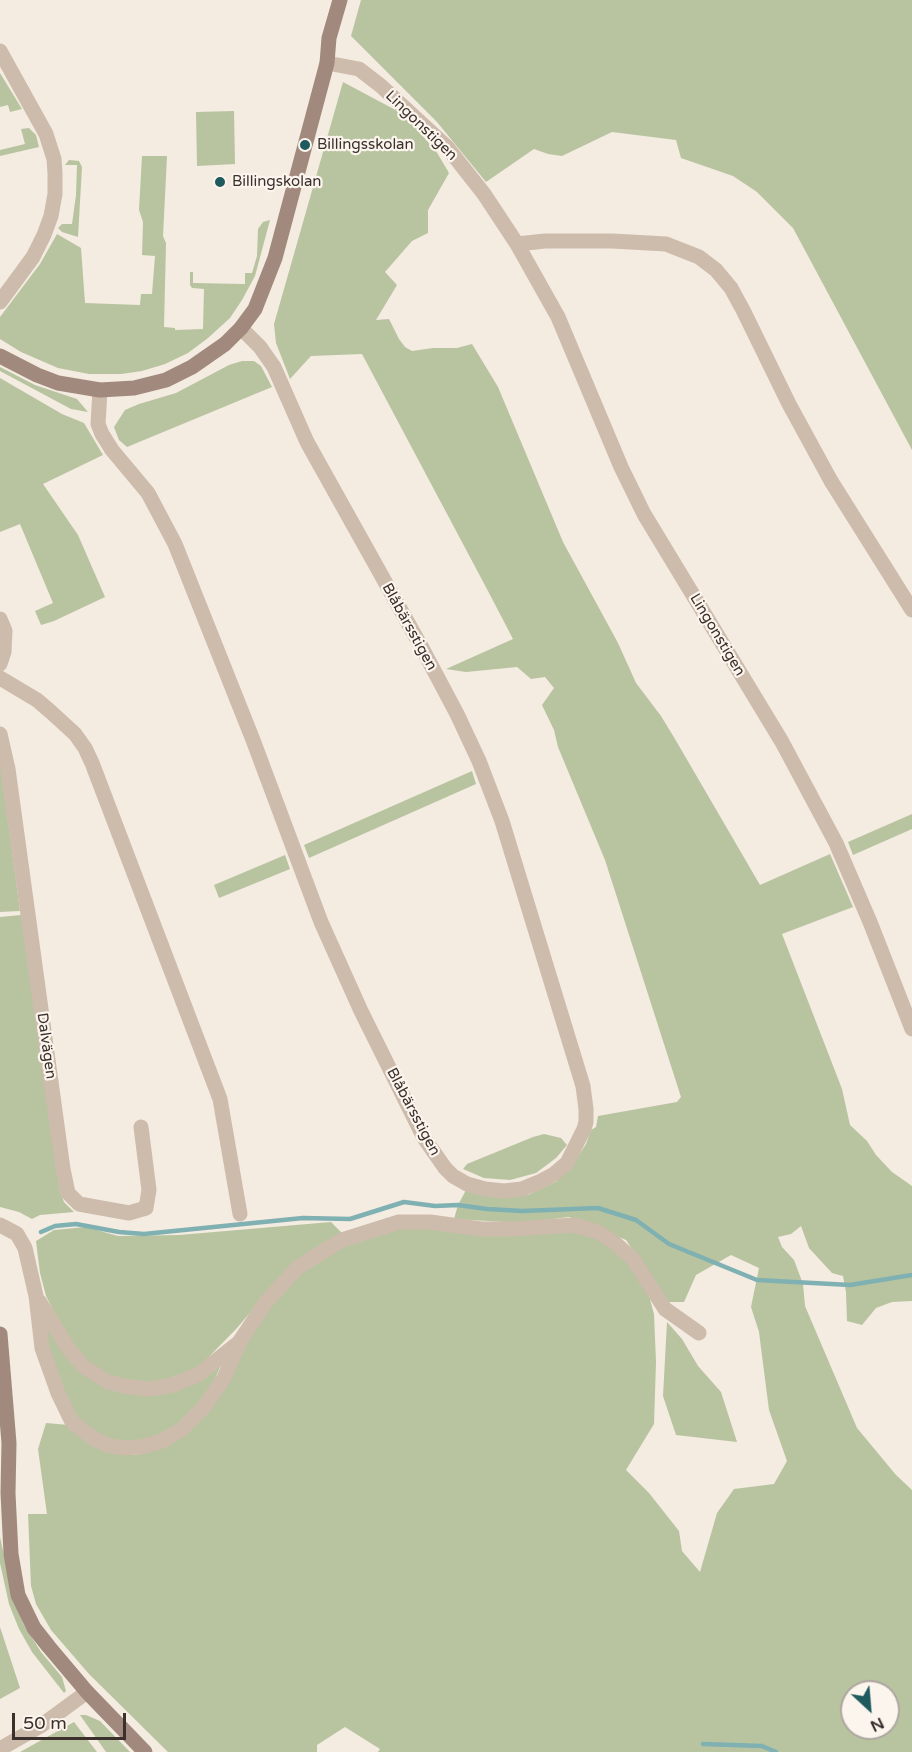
<!DOCTYPE html>
<html>
<head>
<meta charset="utf-8">
<style>
  body { margin:0 }
  #map { position:relative; width:912px; height:1752px; overflow:hidden; background:#f4ebe1; font-family:"Varela Round",sans-serif }
  canvas { display:block }
  .north { position:absolute; left:840px; top:1680px; width:60px; height:60px; box-sizing:border-box; background:#fbf5ee; border:2px solid #aea6a0; border-radius:50%; rotate:154deg; font-size:16px; font-weight:700; line-height:24px; text-align:center; color:#3b302b }
  .north::after { content:''; display:block; margin:auto; width:21px; height:27px; background:#1f5a5e; clip-path:polygon(50% 0,100% 100%,50% 72%,0 100%) }
  .scale { position:absolute; left:12px; top:1713px; width:114px; height:27px; box-sizing:border-box; border:3px solid #3b302b; border-top:0; padding-left:8px; font-size:18px; line-height:21px; white-space:nowrap; color:#3b302b; -webkit-text-stroke:4px #fbf5ee; paint-order:stroke }
</style>
</head>
<body>
<div id="map">
<canvas width="912" height="1752"></canvas>
<div class="north">N</div>
<div class="scale">50 m</div>
</div>
<script>
const c = document.querySelector('canvas').getContext('2d');
c.lineJoin = 'round';
function fill(path, color) { c.fillStyle = color; c.fill(path, 'evenodd'); }
const toPath = rows => new Path2D(rows.map(r => 'M' + r).join(''));
function strokePath(path, color, width, dash) { c.strokeStyle = color; c.lineWidth = width; c.lineCap = dash ? 'butt' : 'round'; c.setLineDash(dash || []); c.stroke(path); }
function drawText(font, color, halo, rows, align = 'center') {
  c.font = font + ' "Varela Round",sans-serif'; c.lineWidth = 4.5; c.setLineDash([]); c.textBaseline = 'middle'; c.strokeStyle = halo; c.fillStyle = color; for (const [text, x, y, turn = 0] of rows) {
    c.save(); c.translate(x, y); c.rotate((+turn || 0) * Math.PI / 180); c.textAlign = isNaN(turn) ? turn : align; if (halo) c.strokeText(text, 0, 0); c.fillText(text, 0, 0); c.restore();
  }
}
fill(toPath([
  [361,0,912,0,912,450,793,228,757,192,733,176,681,158,676,140,612,132,562,156,548,154,534,149,486,182,437,122,351,36],
  [0,73,22,109,10,112,8,105,0,107],
  [343,82,403,114,436,151,449,173,428,210,428,233,412,241,385,272,397,285,376,320,389,319,399,339,405,347,412,351,433,348,457,348,472,344,498,387,563,542,618,643,636,683,661,716,675,739,760,885,830,854,853,907,782,934,842,1089,850,1125,867,1141,876,1155,892,1172,912,1186,912,1301,892,1302,876,1308,862,1325,847,1321,846,1292,843,1276,832,1273,809,1248,801,1226,791,1234,778,1237,782,1247,794,1260,803,1284,805,1306,857,1428,896,1475,912,1490,912,1752,378,1752,380,1749,345,1727,317,1745,317,1752,168,1752,89,1674,51,1630,36,1604,31,1586,28,1514,47,1514,38,1449,46,1423,69,1425,114,1454,136,1455,163,1447,248,1340,268,1308,305,1269,346,1245,400,1228,578,1232,595,1236,614,1250,632,1267,648,1292,654,1314,656,1362,654,1424,626,1470,649,1493,679,1531,682,1551,700,1572,717,1513,734,1489,774,1484,787,1461,769,1410,759,1332,751,1307,759,1268,731,1255,696,1275,684,1302,667,1302,626,1240,569,1217,521,1223,454,1219,458,1205,466,1190,501,1198,528,1195,557,1181,576,1160,586,1144,591,1130,596,1127,598,1116,677,1102,681,1097,605,860,558,747,554,730,542,705,554,688,545,677,531,679,517,667,466,672,446,669,513,639,488,591,362,354,311,356,290,379,276,343,274,324],
  [852,1692,888,1692,888,1728,852,1728],
  [234,111,235,164,197,166,196,112],
  [29,128,36,135,39,147,0,156,0,150,25,144,21,129],
  [142,156,167,156,163,236,166,243,164,327,175,328,175,330,203,329,204,289,192,288,190,285,190,272,193,272,193,283,245,284,245,273,252,273,257,256,258,229,263,222,270,220,255,276,242,300,230,318,208,338,188,353,165,364,142,371,121,374,89,374,58,368,21,352,0,339,0,317,40,264,57,234,81,248,85,303,140,305,141,294,152,294,155,256,142,255,143,222,139,210],
  [69,160,79,161,82,167,78,237,62,232,58,228,62,224,72,224,76,195,77,165,65,165],
  [242,361,254,361,261,366,272,387,127,447,119,440,114,427,125,410,139,404,176,393,229,365],
  [0,367,35,385,77,399,88,412,71,409,0,371],
  [0,378,62,414,84,423,103,455,43,484,78,535,105,597,54,621,41,625,35,611,53,603,20,524,0,532],
  [0,761,20,911,0,912],
  [472,771,476,784,309,858,304,845],
  [912,814,912,829,853,855,848,842],
  [285,855,290,869,219,898,214,885],
  [21,915,60,1191,64,1202,74,1212,40,1215,32,1219,19,1212,0,1207,0,917],
  [544,1134,561,1138,567,1145,556,1158,536,1173,510,1180,484,1178,463,1169,467,1164,533,1137],
  [331,1222,343,1234,277,1281,237,1328,200,1366,180,1378,158,1383,113,1378,95,1368,77,1350,62,1328,46,1296,40,1273,36,1241,54,1230,86,1227,118,1236,179,1235],
  [41,1312,57,1339,129,1392,223,1360,215,1379,201,1400,185,1419,169,1430,154,1437,140,1440,122,1441,102,1437,82,1424,70,1407,52,1358],
  [667,1322,682,1339,698,1366,721,1392,737,1442,676,1435,663,1396],
  [0,1537,14,1601,24,1625,41,1652,62,1677,66,1691,64,1693,32,1652,19,1629,9,1604,0,1563],
  [0,1627,20,1688,0,1699],
  [80,1715,86,1715,100,1721,130,1752,106,1752],
  [74,1722,97,1752,20,1752]
]), '#b8c4a0');
strokePath(toPath([
  [41,1232,55,1226,76,1224,119,1232,144,1234,303,1218,350,1219,404,1202,435,1206,458,1205,487,1209,522,1211,598,1208,636,1220,669,1244,757,1280,850,1285,912,1275],
  [703,1744,762,1746,776,1752]
]), '#7fb0b2', 4.5);
strokePath(toPath([
  [0,51,46,134,54,159,55,173,55,194,51,216,44,235,33,257,0,302],
  [327,63,359,69,381,86,447,147,484,194,517,244,558,317,621,467,644,514,782,742,836,843,870,922,912,1029],
  [517,244,545,241,612,241,666,244,699,257,716,270,731,288,743,310,789,404,831,481,912,610],
  [100,390,98,424,102,434,112,450,148,493,175,544,253,740,321,922,361,1011,424,1138,445,1168,453,1176,467,1184,485,1189,504,1191,522,1189,539,1182,554,1174,567,1163,584,1129,586,1122,586,1109,583,1086,502,821,479,761,457,714,422,648,307,442,274,367,260,347,241,328],
  [0,619,5,631,4,652,0,664],
  [0,678,37,700,51,712,75,734,85,748,92,763,220,1099,240,1214],
  [0,734,8,769,63,1169,68,1193,79,1204,129,1213,146,1208,149,1190,141,1127],
  [0,1225,17,1234,25,1248,36,1296,42,1348,58,1393,72,1422,93,1438,107,1445,122,1448,141,1447,162,1441,181,1430,204,1407,224,1378,240,1341,266,1302,298,1267,342,1240,399,1222,430,1222,481,1229,513,1229,574,1225,598,1232,615,1243,633,1259,665,1309,699,1333],
  [39,1301,68,1348,84,1367,108,1382,129,1387,150,1389,173,1385,199,1374,238,1343],
  [0,1749,42,1725,87,1692]
]), '#cdbbac', 15);
strokePath(toPath([
  [0,356,37,375,58,383,100,390,134,388,166,380,192,367,225,344,241,328,255,309,275,258,327,63,329,38,340,0],
  [0,1334,9,1443,8,1493,11,1554,18,1595,34,1628,49,1647,87,1692,145,1752]
]), '#a18a7d', 15);
for (const [x, y, r, color] of [
  [305,145,6,"#1f5a5e"],
  [220,182,6,"#1f5a5e"]
]) { const dot = new Path2D(); dot.arc(x, y, r, 0, 2 * Math.PI); c.fillStyle = color; c.fill(dot); strokePath(dot, '#fbf5ee', 2); }
drawText('15px', '#3b302b', '#fbf5ee', [
  ["Lingonstigen",421,126,44],
  ["Blåbärsstigen",409,627,61],
  ["Lingonstigen",717,635,59],
  ["Dalvägen",46,1046,82],
  ["Blåbärsstigen",413,1112,62]
]);
drawText('15px', '#3b302b', '#fbf5ee', [
  ["Billingsskolan",317,145],
  ["Billingskolan",232,182]
], 'left');
</script>
</body>
</html>
